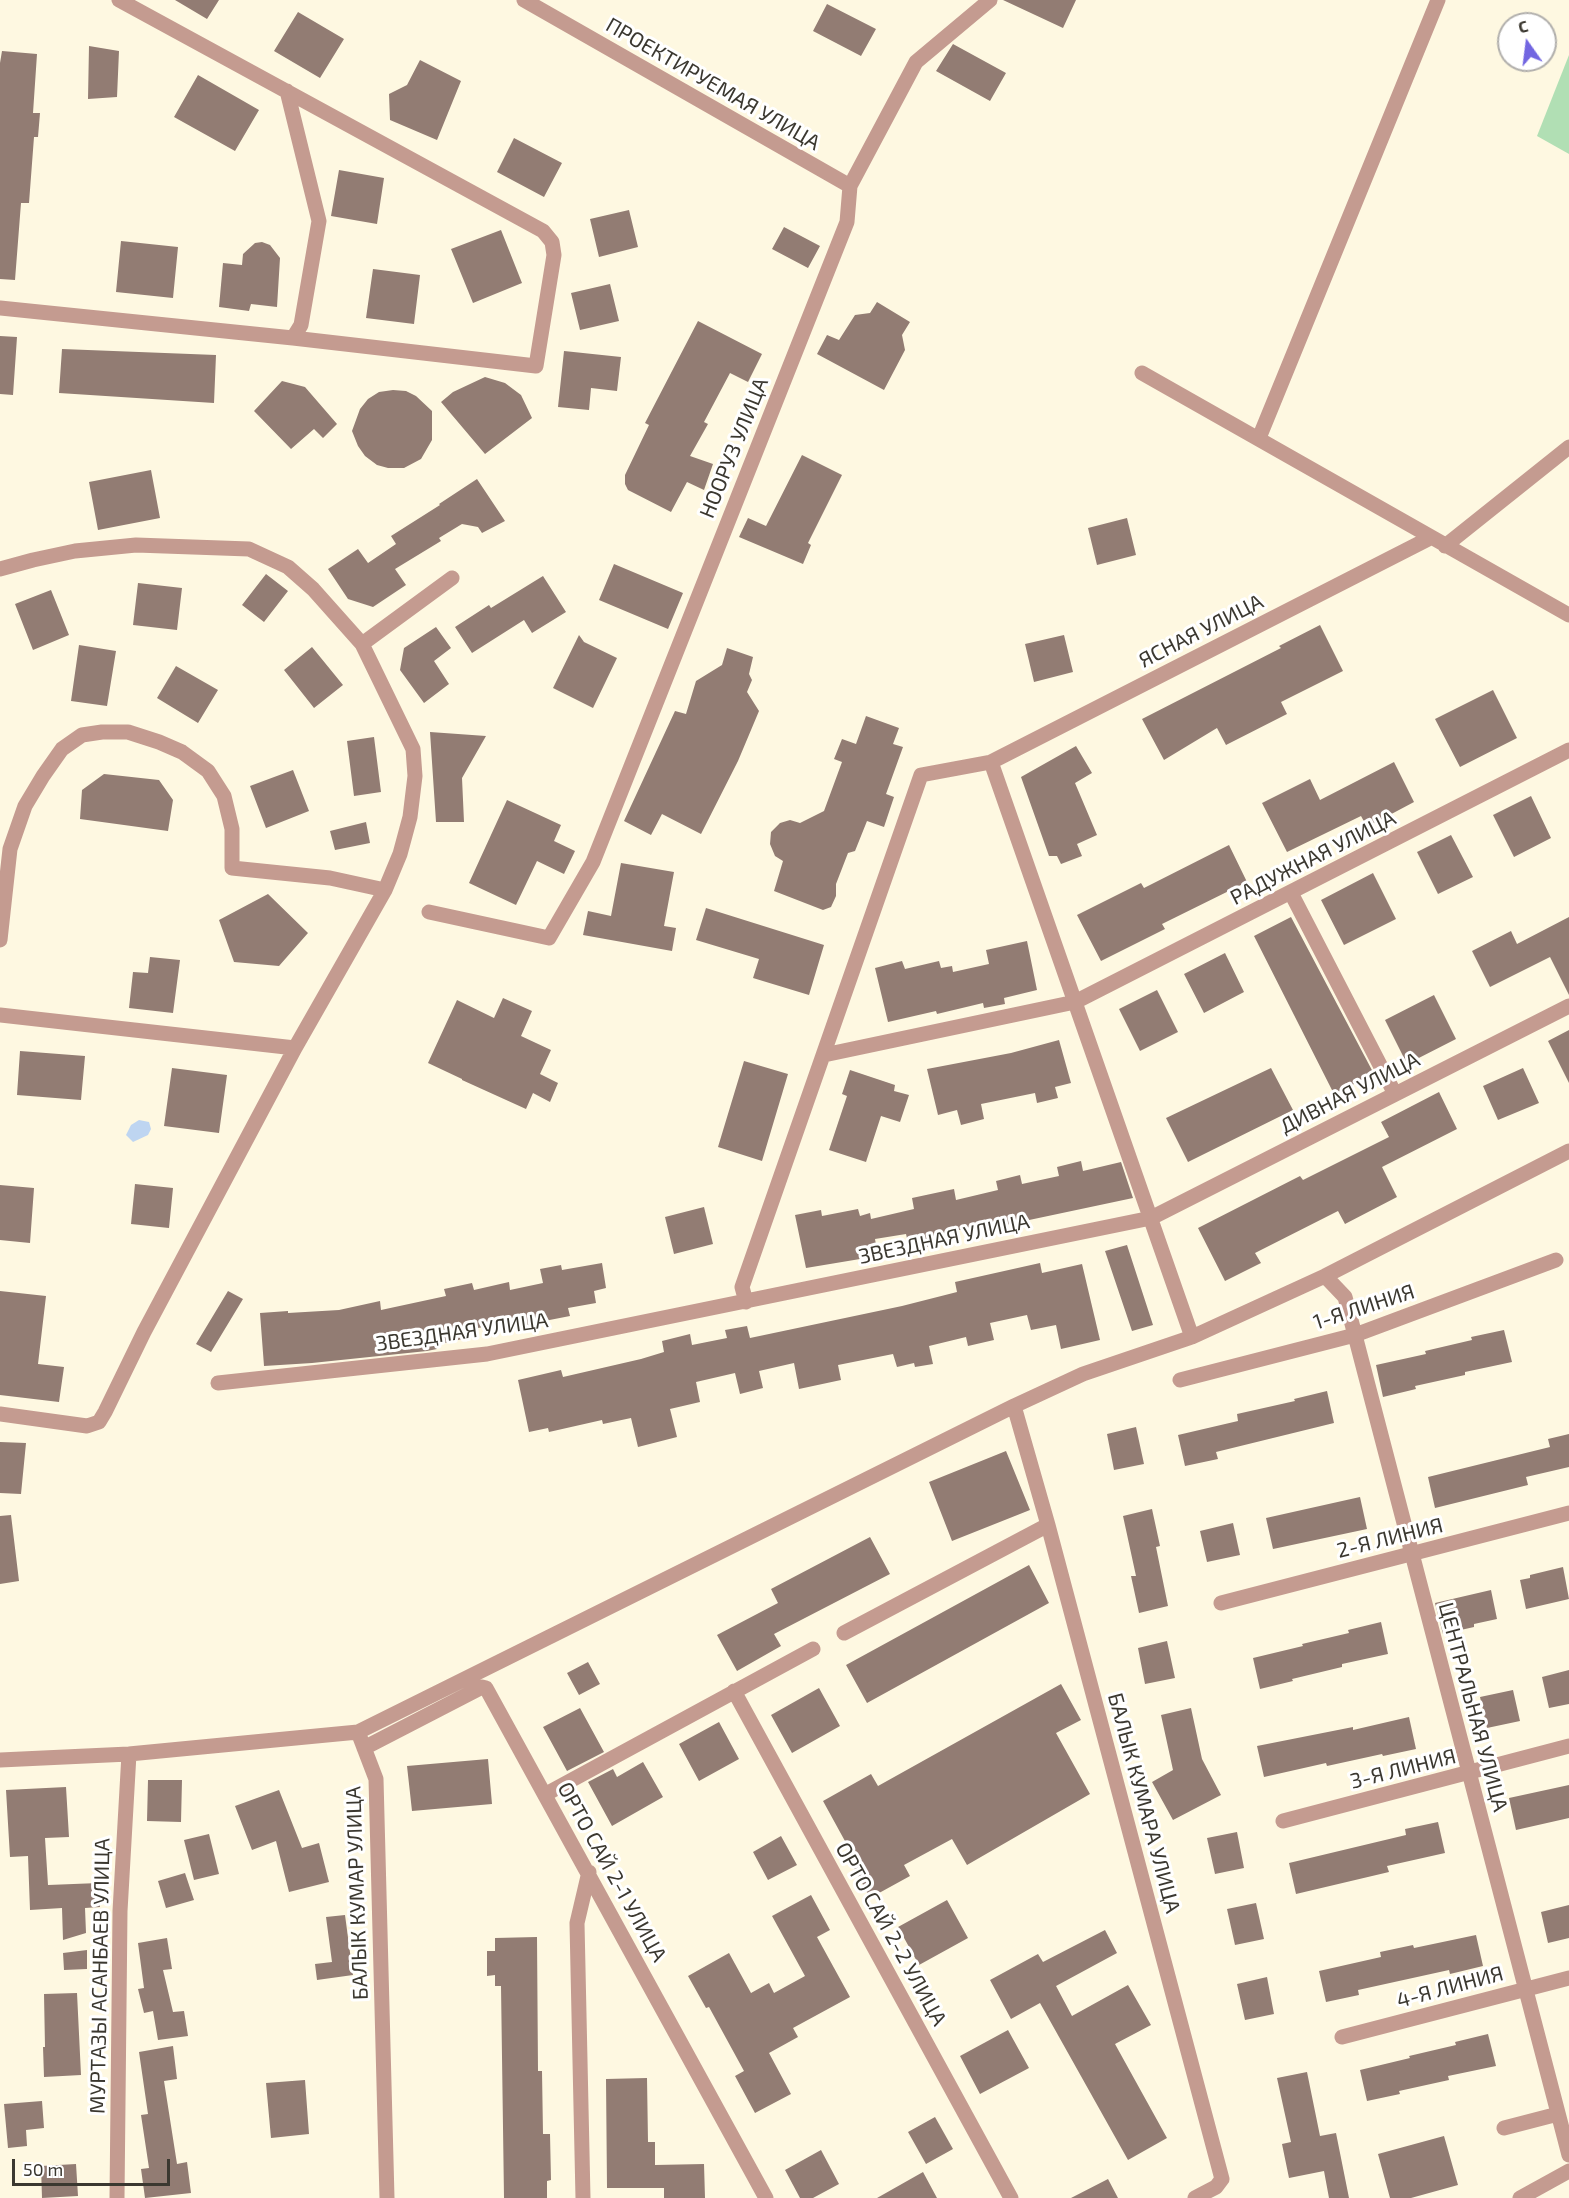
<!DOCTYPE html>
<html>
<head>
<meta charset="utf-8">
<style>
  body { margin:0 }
  #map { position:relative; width:1569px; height:2198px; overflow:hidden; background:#fef8e1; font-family:"Exo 2",sans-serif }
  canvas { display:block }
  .north { position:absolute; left:1497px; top:12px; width:60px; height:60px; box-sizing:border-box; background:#fff; border:2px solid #b1afac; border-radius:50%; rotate:346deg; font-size:16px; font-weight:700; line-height:24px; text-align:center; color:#3b3830 }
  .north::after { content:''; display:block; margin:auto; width:21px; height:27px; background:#7266e1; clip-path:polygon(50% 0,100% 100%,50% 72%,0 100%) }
  .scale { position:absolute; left:12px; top:2159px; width:158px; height:27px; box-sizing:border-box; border:3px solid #3b3830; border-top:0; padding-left:8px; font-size:18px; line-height:21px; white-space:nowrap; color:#3b3830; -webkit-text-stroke:4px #fff; paint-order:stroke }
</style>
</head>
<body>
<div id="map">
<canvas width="1569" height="2198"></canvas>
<div class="north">С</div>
<div class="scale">50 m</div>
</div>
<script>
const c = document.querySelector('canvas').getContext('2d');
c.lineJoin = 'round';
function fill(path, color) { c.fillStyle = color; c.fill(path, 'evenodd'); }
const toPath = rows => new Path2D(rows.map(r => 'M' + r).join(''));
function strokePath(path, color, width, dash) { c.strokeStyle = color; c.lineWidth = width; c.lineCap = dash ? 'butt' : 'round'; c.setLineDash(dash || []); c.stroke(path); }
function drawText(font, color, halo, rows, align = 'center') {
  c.font = font + ' "Exo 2",sans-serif'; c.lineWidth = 6; c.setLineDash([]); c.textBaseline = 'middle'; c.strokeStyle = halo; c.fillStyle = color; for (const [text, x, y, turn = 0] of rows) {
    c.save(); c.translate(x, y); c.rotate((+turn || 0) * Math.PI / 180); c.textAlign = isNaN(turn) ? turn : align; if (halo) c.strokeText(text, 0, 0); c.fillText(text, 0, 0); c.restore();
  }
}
fill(toPath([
  [1569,55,1569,154,1537,136]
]), '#b1dfb4');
fill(toPath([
  [139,1120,149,1122,151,1129,148,1135,133,1142,126,1135,131,1125]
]), '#bed5f1');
fill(toPath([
  [175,0,219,0,207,19],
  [1003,0,1076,0,1063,28],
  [827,4,876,29,861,56,813,31],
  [298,12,344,39,320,78,274,51],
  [953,44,1006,73,990,101,936,71],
  [89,46,119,51,117,97,88,99],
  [2,51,37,54,33,113,40,113,38,137,34,137,29,203,21,203,15,280,0,279,0,63],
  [420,60,461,81,437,140,390,120,389,94,407,85],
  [198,75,259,110,235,151,174,117],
  [514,138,562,163,544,197,497,172],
  [339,170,384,178,377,224,331,216],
  [629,210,638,247,599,257,590,219],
  [784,227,820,246,808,268,772,249],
  [501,230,522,283,473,303,451,249],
  [121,241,178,247,173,298,116,292],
  [262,242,270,245,280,258,277,307,251,304,249,311,219,307,223,263,242,265,243,254,255,243],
  [373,269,420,275,414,324,366,318],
  [610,284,619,321,580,330,571,293],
  [877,302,910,322,902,335,905,350,884,390,817,354,827,335,839,340,855,315,870,313],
  [698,321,762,354,748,382,730,373,704,422,708,424,690,456,713,464,704,490,687,482,671,512,628,490,625,484,625,475,649,425,645,423],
  [0,336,17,337,13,395,0,394],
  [62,349,216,355,214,403,59,393],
  [564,351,621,357,617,391,591,388,589,410,558,407],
  [485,377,505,383,521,395,532,418,485,454,441,402,453,392],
  [282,381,305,387,337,424,323,438,314,429,291,449,254,411],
  [393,390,406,391,416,396,432,411,432,440,421,459,404,468,388,468,377,465,365,456,358,446,352,431,360,409,368,399,379,392],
  [802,455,842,475,808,543,811,545,803,564,739,537,748,518,766,526],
  [151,470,160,518,98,530,89,482],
  [477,479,505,521,482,533,478,527,462,524,439,538,441,541,395,569,406,585,373,607,348,599,328,569,358,549,368,563,396,544,391,536,440,505,439,504],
  [1127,518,1136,555,1097,565,1088,528],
  [614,564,683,593,668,629,599,600],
  [266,574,288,591,264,622,242,605],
  [543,576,566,612,532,633,524,620,472,653,455,627,489,605,491,608],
  [138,583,182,588,177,630,133,625],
  [51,590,69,635,33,650,15,604],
  [1320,625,1343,671,1281,702,1287,714,1226,745,1217,728,1164,760,1142,719,1281,648,1279,646],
  [436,627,451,648,434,661,449,684,424,703,400,670,404,648],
  [579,635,584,642,617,658,593,708,553,688],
  [1064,635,1073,672,1034,682,1025,644],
  [79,645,116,651,107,706,71,701],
  [312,647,343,685,314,708,284,670],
  [727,648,753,657,749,674,752,680,747,692,759,711,738,761,701,834,662,814,651,835,624,821,675,711,686,714,696,681,722,665],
  [176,666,218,690,198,723,157,698],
  [1493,690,1517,738,1460,767,1435,719],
  [866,716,899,728,893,744,903,747,886,794,894,797,884,827,867,821,855,851,848,853,836,884,836,896,831,907,823,910,774,891,783,861,775,856,770,844,771,832,780,823,790,820,800,823,824,811,842,762,834,759,842,739,856,744],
  [430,732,486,736,462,778,464,822,436,822],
  [374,737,381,792,354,796,347,741],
  [1076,746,1092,773,1075,783,1097,835,1077,844,1082,856,1061,864,1057,856,1049,856,1021,777],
  [1394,762,1414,802,1367,827,1361,816,1287,852,1262,803,1310,779,1320,800],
  [293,770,309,811,266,828,250,786],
  [104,774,159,780,173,800,168,831,80,819,82,790],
  [1531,796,1551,838,1514,857,1493,815],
  [507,800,561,825,554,841,575,851,564,874,537,861,516,905,469,883],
  [366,822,370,843,335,850,330,831],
  [1451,835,1473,877,1438,894,1417,852],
  [1229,845,1247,882,1162,924,1165,929,1101,961,1077,915,1141,883,1144,888],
  [621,863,674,872,664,926,676,928,672,951,583,935,588,911,611,916],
  [1373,873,1396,919,1344,945,1321,900],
  [268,894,308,933,279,966,234,962,219,920],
  [706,908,824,945,809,995,753,978,759,959,696,940],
  [1291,917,1374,1074,1334,1094,1254,936],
  [1569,917,1569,995,1550,957,1490,987,1472,951,1511,931,1517,944],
  [1027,941,1037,990,1004,998,1005,1004,984,1008,983,1003,937,1014,936,1011,888,1022,875,968,902,961,905,969,939,961,941,968,952,966,953,972,989,964,986,950],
  [1225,953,1244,992,1204,1013,1184,974],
  [150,957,180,960,173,1013,129,1008,133,972,148,973],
  [1157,990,1178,1032,1140,1051,1119,1009],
  [1434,995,1456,1039,1407,1064,1385,1020],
  [503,998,532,1011,521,1036,551,1050,540,1074,558,1083,550,1102,533,1093,526,1109,462,1080,462,1079,428,1063,457,1000,494,1018],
  [1569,1030,1569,1083,1548,1041],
  [1059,1040,1071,1083,1055,1087,1058,1098,1037,1103,1035,1093,981,1104,984,1119,961,1125,957,1110,938,1115,927,1069,1011,1053],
  [20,1051,85,1056,81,1100,17,1095],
  [744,1061,788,1074,762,1161,718,1147],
  [172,1068,227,1075,219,1133,164,1126],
  [1271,1068,1293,1110,1188,1162,1166,1118],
  [1523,1068,1539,1103,1498,1120,1483,1086],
  [850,1070,895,1085,894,1091,909,1095,900,1122,881,1116,866,1162,829,1150,847,1096,842,1094],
  [1439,1092,1457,1129,1382,1167,1397,1197,1345,1224,1338,1211,1255,1253,1261,1263,1225,1281,1198,1228,1300,1176,1303,1180,1389,1137,1381,1122],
  [1081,1161,1083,1171,1121,1162,1133,1198,982,1230,981,1225,942,1234,944,1243,910,1251,906,1234,875,1239,878,1256,806,1268,795,1215,821,1210,822,1216,858,1209,860,1216,870,1213,871,1219,914,1209,912,1198,954,1189,956,1200,998,1190,996,1181,1020,1175,1022,1184,1059,1176,1057,1167],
  [135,1184,173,1188,169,1228,131,1224],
  [0,1185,34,1188,30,1243,0,1240],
  [704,1207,713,1244,674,1254,665,1217],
  [1127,1245,1153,1325,1132,1331,1105,1251],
  [602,1263,606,1288,594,1291,596,1303,568,1308,570,1316,529,1324,529,1326,507,1331,505,1322,474,1329,476,1336,436,1345,437,1349,427,1351,312,1363,264,1366,260,1313,288,1311,288,1313,339,1310,380,1301,381,1310,446,1296,444,1289,472,1283,474,1290,509,1282,510,1290,543,1283,540,1269,561,1265,562,1270],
  [1040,1263,1042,1273,1082,1264,1100,1340,1061,1349,1056,1325,1031,1330,1027,1315,990,1323,994,1340,968,1346,966,1337,929,1346,933,1364,915,1367,914,1363,897,1367,893,1354,838,1365,841,1380,799,1389,794,1363,759,1371,763,1388,740,1394,735,1373,696,1382,700,1402,670,1409,677,1437,638,1447,631,1418,603,1424,602,1420,549,1432,548,1428,529,1432,518,1380,561,1370,563,1377,641,1359,664,1352,662,1341,690,1334,692,1345,727,1338,725,1330,747,1326,750,1338,902,1306,957,1292,955,1282],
  [0,1291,46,1296,38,1364,64,1367,59,1402,0,1395],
  [228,1291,243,1299,211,1352,196,1344],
  [1504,1330,1512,1362,1465,1372,1465,1375,1415,1386,1416,1389,1383,1397,1376,1365,1426,1354,1425,1351,1472,1340,1471,1337],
  [1327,1391,1334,1423,1216,1452,1218,1459,1185,1466,1178,1435,1238,1421,1237,1414,1295,1401,1294,1399],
  [1136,1427,1144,1464,1114,1470,1107,1434],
  [1569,1434,1569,1467,1526,1477,1528,1485,1435,1508,1428,1477,1550,1447,1548,1439],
  [0,1442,26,1443,21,1494,0,1493],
  [1006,1451,1030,1510,952,1541,929,1482],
  [1360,1497,1367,1529,1273,1549,1266,1518],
  [1152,1509,1160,1546,1156,1547,1168,1606,1139,1613,1131,1576,1136,1576,1123,1516],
  [11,1515,19,1581,0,1584,0,1516],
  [1233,1523,1240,1555,1207,1562,1200,1531],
  [870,1537,890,1574,774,1634,781,1646,737,1671,717,1635,778,1603,771,1589],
  [1029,1565,1049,1603,867,1703,846,1665],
  [1563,1567,1569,1599,1526,1609,1520,1580,1530,1578,1530,1575],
  [1491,1590,1497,1619,1474,1624,1474,1627,1443,1634,1435,1603],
  [1381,1622,1388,1654,1342,1664,1342,1667,1292,1679,1293,1681,1260,1689,1253,1658,1303,1646,1302,1644,1349,1633,1348,1630],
  [1167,1641,1175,1678,1145,1684,1138,1648],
  [588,1662,600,1684,579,1695,567,1673],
  [1569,1670,1569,1704,1549,1708,1542,1677],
  [1061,1684,1081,1720,1056,1733,1090,1794,967,1865,952,1839,904,1865,910,1876,870,1898,853,1866,857,1863,823,1801,871,1774,878,1786],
  [819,1688,840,1726,792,1753,771,1715],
  [1513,1690,1520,1721,1487,1728,1480,1697],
  [580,1708,604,1752,567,1771,543,1727],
  [1191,1708,1202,1759,1221,1795,1173,1820,1152,1782,1173,1770,1161,1715],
  [1409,1717,1416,1749,1383,1756,1382,1754,1327,1766,1326,1763,1264,1777,1257,1746,1353,1727,1353,1730],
  [719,1722,739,1759,699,1781,679,1744],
  [488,1759,492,1804,412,1811,407,1766],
  [643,1762,663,1797,612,1826,588,1782,613,1769,617,1777],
  [148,1780,182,1780,181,1822,147,1821],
  [1569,1785,1569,1818,1516,1830,1509,1798],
  [66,1787,69,1837,45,1838,48,1885,99,1883,100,1907,85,1908,86,1933,63,1940,62,1908,30,1910,28,1856,10,1857,6,1790],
  [279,1790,302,1848,319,1843,329,1882,289,1892,276,1841,252,1850,235,1806],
  [1438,1822,1445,1853,1387,1866,1389,1872,1296,1894,1289,1863,1406,1835,1405,1829],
  [1237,1832,1244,1868,1215,1874,1207,1838],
  [209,1834,219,1874,194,1880,184,1840],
  [781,1836,797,1865,768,1880,753,1852],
  [185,1873,194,1900,166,1908,158,1881],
  [811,1895,830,1930,817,1937,850,1997,793,2028,798,2037,769,2053,791,2094,755,2113,735,2076,744,2071,709,2007,706,2008,688,1976,729,1953,751,1993,769,1983,774,1993,805,1976,772,1916],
  [947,1900,968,1938,919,1965,898,1927],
  [1256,1903,1264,1939,1235,1945,1227,1909],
  [1569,1905,1569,1938,1548,1943,1541,1912],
  [345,1915,353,1975,317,1980,315,1964,332,1962,326,1917],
  [1105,1930,1117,1953,1056,1986,1072,2016,1128,1985,1151,2025,1115,2044,1167,2138,1128,2160,1040,2003,1011,2019,990,1980,1038,1954,1043,1962],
  [1476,1935,1483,1966,1450,1974,1449,1970,1358,1990,1359,1995,1326,2002,1319,1971,1381,1957,1380,1952,1413,1945,1414,1948],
  [537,1937,538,2071,542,2071,543,2134,550,2134,551,2180,547,2181,547,2198,504,2198,501,1986,495,1986,495,1975,487,1976,487,1951,495,1951,495,1938],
  [167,1938,172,1969,163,1970,173,2012,184,2011,188,2036,158,2040,153,2011,144,2013,138,1989,144,1988,138,1943],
  [87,1950,87,1969,64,1970,63,1953],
  [1267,1977,1274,2014,1245,2020,1237,1984],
  [77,1993,81,2075,44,2077,43,2047,45,2047,44,1994],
  [1008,2030,1029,2068,980,2094,960,2056],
  [1488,2034,1496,2066,1448,2076,1449,2080,1399,2091,1400,2094,1367,2101,1360,2070,1410,2058,1409,2056,1456,2045,1455,2042],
  [173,2046,177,2079,164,2081,177,2164,187,2162,191,2193,145,2198,141,2169,149,2168,141,2115,148,2114,139,2052],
  [1307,2072,1320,2136,1336,2133,1349,2198,1329,2198,1324,2171,1289,2178,1282,2144,1291,2142,1277,2078],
  [647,2078,648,2142,655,2142,655,2165,704,2164,705,2198,664,2198,664,2188,607,2188,606,2079],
  [305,2080,309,2134,271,2138,266,2083],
  [42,2101,44,2128,26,2130,27,2146,8,2148,4,2104],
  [935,2117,953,2149,926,2164,908,2132],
  [1444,2136,1458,2185,1411,2198,1390,2198,1378,2154],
  [821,2150,839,2184,813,2198,800,2198,785,2170],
  [76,2164,78,2196,42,2198,41,2166],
  [923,2172,937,2198,877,2198],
  [1108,2179,1118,2198,1071,2198]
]), '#927c73');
strokePath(toPath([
  [524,0,850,186],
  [287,91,319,221,301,325,293,338],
  [0,308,293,338,536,366,554,255,552,242,543,231,119,0],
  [1142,373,1569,615],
  [1259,438,1438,0],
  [1445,546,1569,447],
  [0,569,33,560,75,551,136,545,249,549,288,567,313,589,362,644,413,749,415,776,410,817,400,854,385,890,295,1048,144,1332,105,1412,99,1422,87,1426,0,1414],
  [362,644,452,578],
  [991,762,1192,1337],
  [1291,893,1395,1094],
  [429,912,549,938,593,862,847,222,850,186,916,62,990,0],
  [0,940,10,849,25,806,43,776,62,749,82,735,102,732,128,732,159,742,182,752,208,771,224,796,232,829,232,868,330,878,385,890],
  [0,1015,295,1048],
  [824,1055,1075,1002,1569,750],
  [1325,1276,1345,1297,1569,2155],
  [746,1302,742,1287,921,775,991,762,1430,538],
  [1180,1380,1355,1335,1556,1260],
  [218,1383,487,1354,1151,1218,1569,1006],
  [1014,1406,1048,1525,1222,2179,1216,2187,1195,2198],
  [1221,1603,1569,1513],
  [844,1633,1048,1525],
  [734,1691,1011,2198],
  [358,1732,1014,1406,1083,1374,1192,1337,1325,1276,1569,1151],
  [364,1748,482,1687,486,1688,766,2198],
  [0,1760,129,1754,358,1732,376,1779,387,2198],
  [546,1794,813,1649],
  [1283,1821,1569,1746],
  [1342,2037,1569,1978],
  [1504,2128,1558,2114],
  [117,2198,120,1911,129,1754],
  [583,2198,577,1923,589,1872],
  [1520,2198,1569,2171]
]), '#c49b90', 15);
drawText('21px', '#3b3830', '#fff', [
  ["ПРОЕКТИРУЕМАЯ УЛИЦА",713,84,30],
  ["НООРУЗ УЛИЦА",734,448,-68],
  ["ЯСНАЯ УЛИЦА",1201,631,-27],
  ["РАДУЖНАЯ УЛИЦА",1313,858,-27],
  ["ДИВНАЯ УЛИЦА",1350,1093,-27],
  ["ЗВЕЗДНАЯ УЛИЦА",944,1239,-12],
  ["1-Я ЛИНИЯ",1364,1307,-18],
  ["ЗВЕЗДНАЯ УЛИЦА",462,1332,-8],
  ["2-Я ЛИНИЯ",1390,1538,-14],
  ["ЦЕНТРАЛЬНАЯ УЛИЦА",1473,1707,75],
  ["3-Я ЛИНИЯ",1403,1769,-14],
  ["БАЛЫК КУМАРА УЛИЦА",1144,1803,75],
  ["ОРТО САЙ 2-1 УЛИЦА",612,1872,61],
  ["БАЛЫК КУМАР УЛИЦА",357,1893,-92],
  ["ОРТО САЙ 2-2 УЛИЦА",891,1934,61],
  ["МУРТАЗЫ АСАНБАЕВ УЛИЦА",100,1976,-89],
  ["4-Я ЛИНИЯ",1450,1987,-15]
]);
</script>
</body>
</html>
